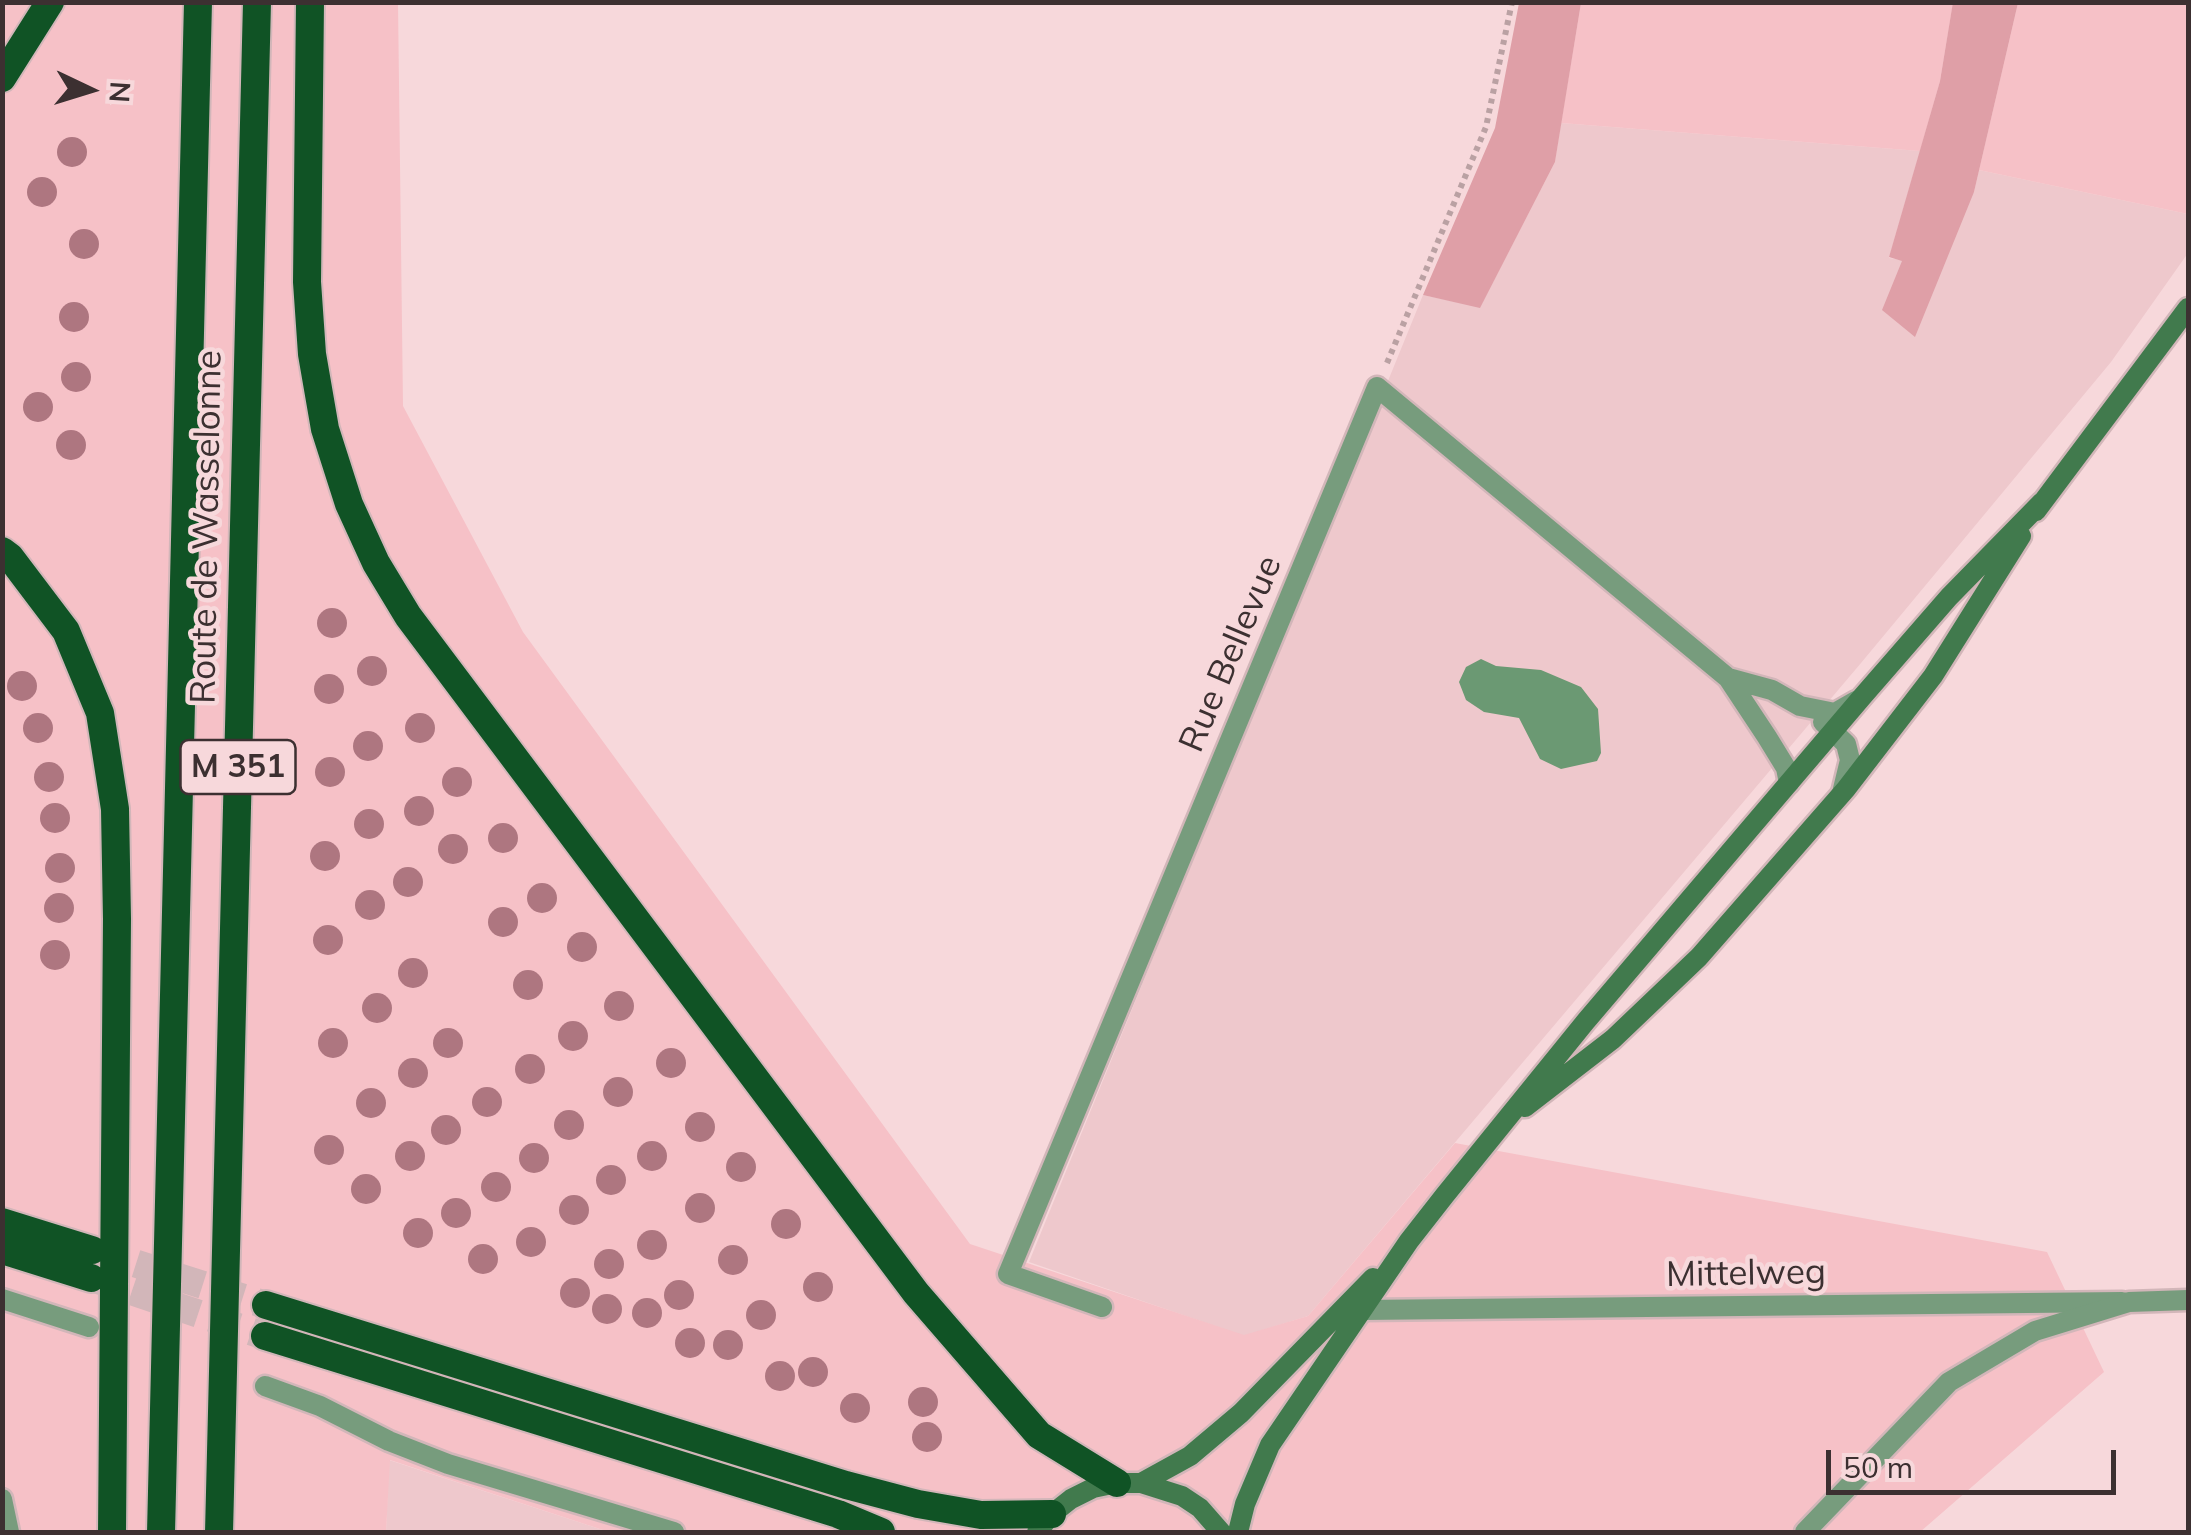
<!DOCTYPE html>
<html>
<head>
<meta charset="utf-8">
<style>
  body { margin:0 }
  #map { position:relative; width:2191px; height:1535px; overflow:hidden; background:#f7d8db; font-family:Mulish,sans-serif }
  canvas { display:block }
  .frame { position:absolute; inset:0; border:5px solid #3c3031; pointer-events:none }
  .north { position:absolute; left:40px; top:40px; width:100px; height:100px; -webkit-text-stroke:8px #f7d8db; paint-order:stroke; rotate:94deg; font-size:28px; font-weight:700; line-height:40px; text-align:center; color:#3c3031 }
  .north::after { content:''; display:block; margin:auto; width:35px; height:45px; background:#3c3031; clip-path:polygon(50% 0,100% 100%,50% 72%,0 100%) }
  .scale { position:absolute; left:1826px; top:1450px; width:290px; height:45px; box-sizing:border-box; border:5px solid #3c3031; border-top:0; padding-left:12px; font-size:30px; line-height:35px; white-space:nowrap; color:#3c3031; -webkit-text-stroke:8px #f7d8db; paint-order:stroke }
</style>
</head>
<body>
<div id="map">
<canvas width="2191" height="1535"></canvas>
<div class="frame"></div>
<div class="north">N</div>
<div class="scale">50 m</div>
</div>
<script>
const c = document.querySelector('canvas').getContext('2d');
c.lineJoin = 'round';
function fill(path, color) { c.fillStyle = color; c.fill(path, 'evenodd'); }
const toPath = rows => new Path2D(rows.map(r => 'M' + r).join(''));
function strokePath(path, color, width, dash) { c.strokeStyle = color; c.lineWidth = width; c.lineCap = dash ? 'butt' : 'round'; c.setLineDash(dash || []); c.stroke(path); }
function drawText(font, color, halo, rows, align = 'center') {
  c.font = font + ' Mulish,sans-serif'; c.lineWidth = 9; c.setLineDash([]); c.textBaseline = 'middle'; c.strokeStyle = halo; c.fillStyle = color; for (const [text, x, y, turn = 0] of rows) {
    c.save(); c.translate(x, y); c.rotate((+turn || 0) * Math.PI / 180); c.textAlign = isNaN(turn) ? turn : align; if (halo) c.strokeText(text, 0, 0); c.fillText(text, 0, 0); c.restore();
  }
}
fill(toPath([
  [1561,123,1920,151,1889,258,1902,260,1974,192,1979,170,2188,214,2188,253,2111,362,1861,663,1308,1316,1244,1336,1029,1262,1423,295,1480,307,1555,162],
  [389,1460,609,1532,386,1532]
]), '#eec8cc');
fill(toPath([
  [3,3,398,3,403,406,523,632,970,1244,1244,1335,1308,1316,1455,1143,2047,1252,2104,1372,1920,1532,609,1532,390,1460,386,1532,3,1532],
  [1581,3,1953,3,1940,81,1920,151,1561,123],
  [2018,3,2188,3,2188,214,1979,170]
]), '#f6c1c7');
fill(toPath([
  [1953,2,2018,3,1974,192,1915,337,1882,310,1902,261,1889,257,1940,81],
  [1519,3,1581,3,1555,162,1480,308,1423,295,1495,128]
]), '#df9fa7');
fill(toPath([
  [1481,659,1496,666,1541,670,1581,687,1598,709,1601,753,1597,761,1561,769,1540,759,1519,718,1484,712,1466,700,1459,682,1466,667]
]), '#6b9973');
strokePath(toPath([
  [96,1251,266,1305],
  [92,1278,265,1336]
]), '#d2b6b9', 28, [28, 14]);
const service = toPath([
  [2,1299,89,1327],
  [1362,1310,2122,1302],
  [265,1386,320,1406,389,1441,448,1464,674,1532],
  [2,1499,9,1532]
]);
const minor = toPath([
  [1823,722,1846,744,1850,760,1842,793],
  [1789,783,1786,768,1767,737,1728,678,1772,690,1800,706,1835,713,1856,701],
  [1102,1307,1008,1274,1377,387,1728,678],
  [1805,1532,1949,1382,2035,1331,2129,1302,2188,1300]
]);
const secondary = toPath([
  [2036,511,2188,308],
  [1525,1107,1613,1039,1699,957,1846,789,1933,676,2021,536],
  [1141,1483,1190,1456,1241,1413,1373,1278],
  [1037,1532,1052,1514,1071,1499,1093,1488,1117,1483,1141,1483,1182,1496,1200,1508,1221,1532],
  [1238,1532,1245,1504,1270,1445,1409,1241,1445,1195,1586,1021,1862,697,1949,597,2042,502]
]);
const trunk = toPath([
  [310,2,307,282,312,354,325,429,349,504,376,563,408,616,916,1293,1039,1435,1117,1483],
  [2,78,50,2],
  [2,551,10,557,66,631,100,713,115,809,117,919,112,1532],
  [2,1222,92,1250],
  [2,1250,91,1278],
  [266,1305,846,1485,918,1504,981,1515,1052,1514],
  [265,1336,838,1514,881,1532],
  [161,1532,198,2],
  [219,1532,257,2]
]);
strokePath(service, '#d2b6b9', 25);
strokePath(minor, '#d2b6b9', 25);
strokePath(secondary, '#d2b6b9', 25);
strokePath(trunk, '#d2b6b9', 32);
strokePath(toPath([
  [1387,363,1486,127,1512,2]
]), '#baa1a3', 6, [5, 5]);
strokePath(service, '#779c7d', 20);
strokePath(minor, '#779c7d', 20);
strokePath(secondary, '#417a4d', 20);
strokePath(trunk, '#105325', 28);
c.fillStyle = '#ae7680';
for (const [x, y] of [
  [72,152],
  [42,192],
  [84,244],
  [74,317],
  [76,377],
  [38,407],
  [71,445],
  [332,623],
  [372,671],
  [22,686],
  [329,689],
  [38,728],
  [420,728],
  [368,746],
  [330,772],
  [49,777],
  [457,782],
  [419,811],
  [55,818],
  [369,824],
  [503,838],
  [453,849],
  [325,856],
  [60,868],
  [408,882],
  [542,898],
  [370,905],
  [59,908],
  [503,922],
  [328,940],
  [582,947],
  [55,955],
  [413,973],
  [528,985],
  [619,1006],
  [377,1008],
  [573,1036],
  [333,1043],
  [448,1043],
  [671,1063],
  [530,1069],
  [413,1073],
  [618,1092],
  [487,1102],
  [371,1103],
  [569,1125],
  [700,1127],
  [446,1130],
  [329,1150],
  [410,1156],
  [652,1156],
  [534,1158],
  [741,1167],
  [611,1180],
  [496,1187],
  [366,1189],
  [700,1208],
  [574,1210],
  [456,1213],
  [786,1224],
  [418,1233],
  [531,1242],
  [652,1245],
  [483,1259],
  [733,1260],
  [609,1264],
  [818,1287],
  [575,1293],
  [679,1295],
  [607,1309],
  [647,1313],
  [761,1315],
  [690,1343],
  [728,1345],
  [813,1372],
  [780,1376],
  [923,1402],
  [855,1408],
  [927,1437]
]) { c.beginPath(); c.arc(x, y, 15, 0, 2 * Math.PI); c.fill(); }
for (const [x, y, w] of [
  [238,767,115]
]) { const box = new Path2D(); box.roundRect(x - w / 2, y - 27, w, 54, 8); c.fillStyle = '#f7d8db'; c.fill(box); strokePath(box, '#3c3031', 2.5); }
drawText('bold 32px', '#3c3031', null, [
  ["M 351",238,767]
]);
drawText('35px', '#3c3031', '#f7d8db', [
  ["Route de Wasselonne",207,527,-89],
  ["Rue Bellevue",1231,654,-67],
  ["Mittelweg",1746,1274,-1]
]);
</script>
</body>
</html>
